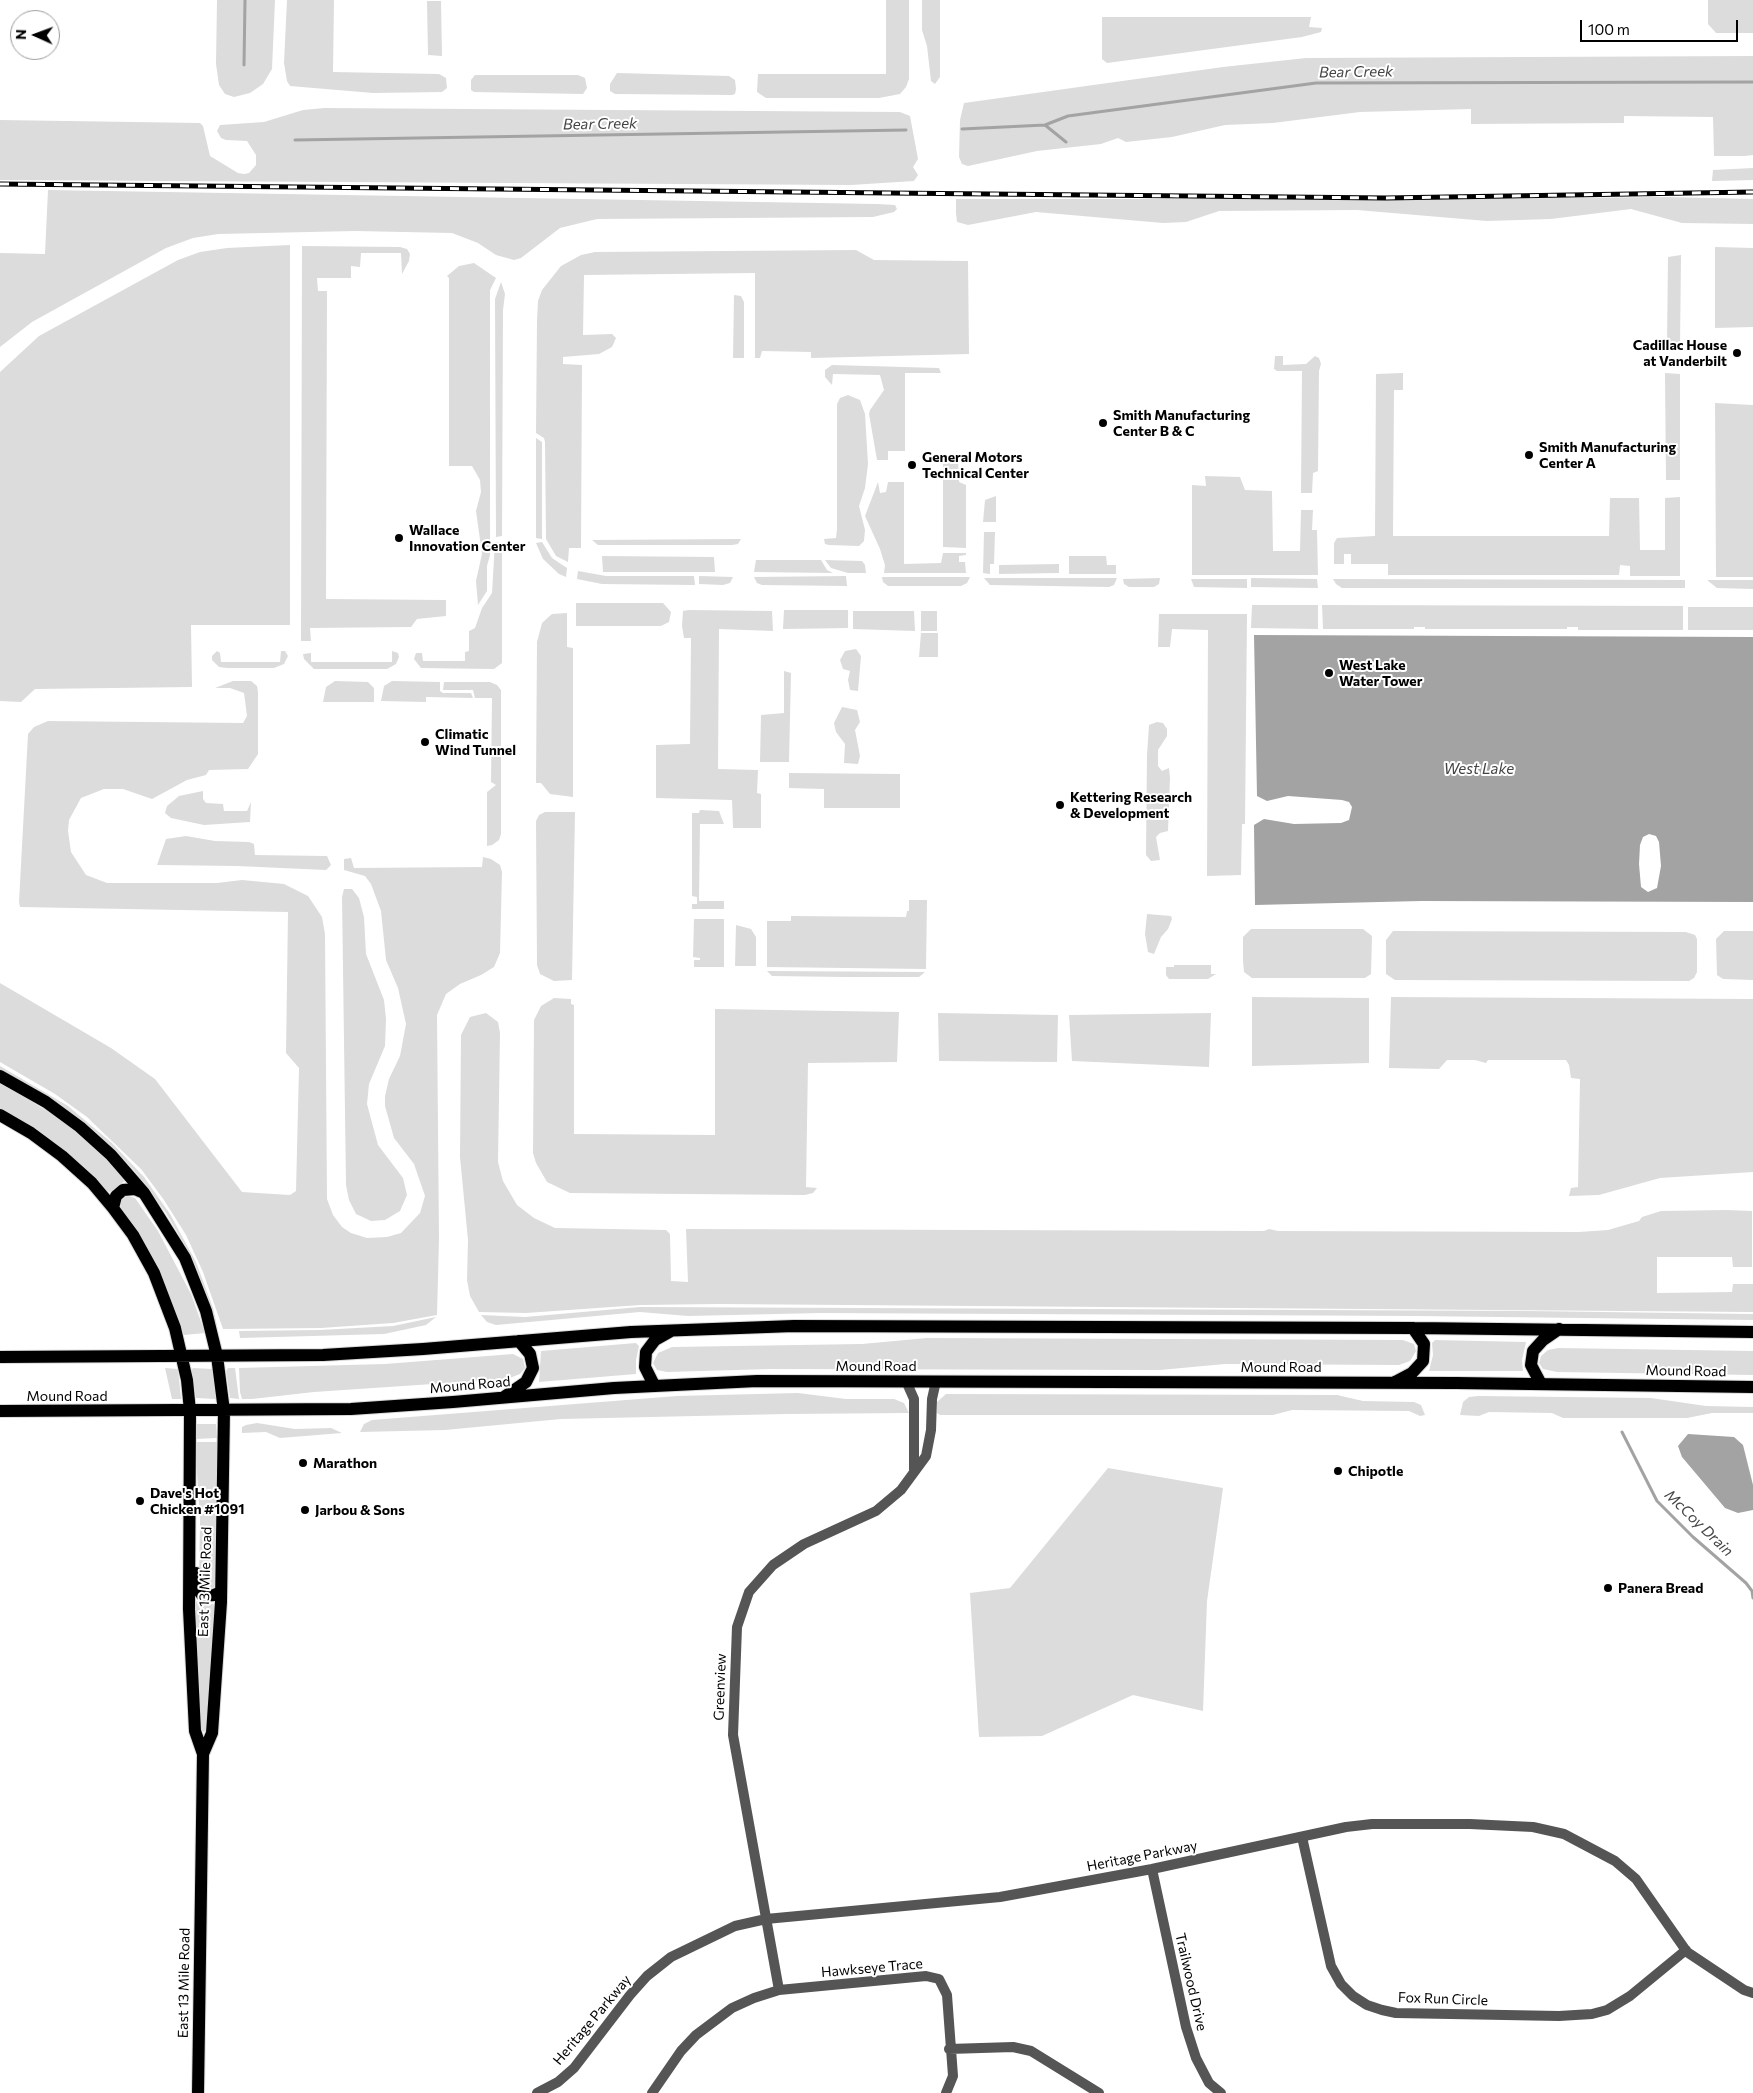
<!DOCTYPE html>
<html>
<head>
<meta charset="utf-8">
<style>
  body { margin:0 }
  #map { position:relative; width:1753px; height:2093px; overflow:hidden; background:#fff; font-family:Commissioner,sans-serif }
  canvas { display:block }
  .north { position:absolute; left:10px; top:10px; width:50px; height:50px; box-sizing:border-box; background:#fff; border:1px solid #999; border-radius:50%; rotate:272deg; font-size:14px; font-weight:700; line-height:20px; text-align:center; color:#000 }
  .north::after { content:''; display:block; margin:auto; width:18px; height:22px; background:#000; clip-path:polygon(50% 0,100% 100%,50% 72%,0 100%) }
  .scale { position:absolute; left:1580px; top:20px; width:158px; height:22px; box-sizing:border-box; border:2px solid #000; border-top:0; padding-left:6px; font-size:15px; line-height:18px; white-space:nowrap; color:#000; -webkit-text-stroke:4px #fff; paint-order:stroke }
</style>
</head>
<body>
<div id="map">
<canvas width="1753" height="2093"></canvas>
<div class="north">N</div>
<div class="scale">100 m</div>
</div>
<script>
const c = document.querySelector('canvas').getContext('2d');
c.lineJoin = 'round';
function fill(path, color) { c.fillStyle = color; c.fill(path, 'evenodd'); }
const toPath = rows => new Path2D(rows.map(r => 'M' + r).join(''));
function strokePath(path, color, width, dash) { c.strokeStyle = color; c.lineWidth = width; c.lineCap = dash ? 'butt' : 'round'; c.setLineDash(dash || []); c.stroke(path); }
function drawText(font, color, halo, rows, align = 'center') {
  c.font = font + ' Commissioner,sans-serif'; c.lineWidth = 4; c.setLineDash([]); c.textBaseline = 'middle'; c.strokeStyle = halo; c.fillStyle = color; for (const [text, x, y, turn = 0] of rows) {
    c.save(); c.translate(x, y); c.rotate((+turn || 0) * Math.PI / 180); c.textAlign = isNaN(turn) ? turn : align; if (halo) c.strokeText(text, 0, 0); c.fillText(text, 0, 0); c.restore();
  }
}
fill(toPath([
  [217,0,275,0,272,69,263,84,250,93,234,97,225,94,219,85,216,64],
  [287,0,334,0,333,72,439,74,446,78,447,88,442,92,373,93,290,86,287,81,284,63],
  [886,0,909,0,909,79,906,87,900,94,879,98,766,98,757,92,758,74,886,74],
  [922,0,940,0,940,77,935,84,931,81,927,46,922,30],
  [1708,0,1753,0,1753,33,1716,33,1708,24],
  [427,1,441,1,442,56,428,55],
  [1102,17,1311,17,1309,27,1322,28,1321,32,1302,37,1107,63,1102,59],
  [1753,56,1753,155,1745,156,1714,156,1713,117,1624,116,1624,123,1471,124,1471,109,1360,112,1273,123,1225,125,1172,137,1126,142,1118,138,1101,144,1037,151,968,166,962,164,959,157,960,120,964,103,1223,67,1306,58],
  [617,73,729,76,735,80,736,89,735,94,732,95,615,94,610,91,610,84],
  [475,75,578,75,585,78,587,88,583,94,474,92,471,90,471,80],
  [324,108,900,112,910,116,918,159,913,167,918,175,914,181,851,185,0,180,0,120,200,123,203,126,210,156,238,173,244,174,249,173,256,165,256,155,247,141,226,140,221,138,217,131,220,125,264,122,303,110],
  [1753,168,1753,180,1712,181,1713,170],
  [48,190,877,204,895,205,897,209,894,212,873,217,597,219,560,228,521,258,514,260,496,255,478,243,452,233,355,231,218,234,193,238,166,248,32,322,0,347,0,253,45,254],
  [1664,197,1753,199,1753,224,1682,223,1631,209,1551,219,1487,221,1357,210,1219,211,1186,222,1163,223,1036,212,968,225,957,222,956,213,956,199,1442,199],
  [290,245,290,625,191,625,192,687,35,689,21,702,0,701,0,372,39,336,178,260,200,252,227,248],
  [302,246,400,247,407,249,410,254,409,261,402,274,401,253,361,253,360,267,351,266,351,278,317,278,318,291,327,291,326,599,446,600,446,616,417,619,411,627,310,628,311,641,301,641],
  [1715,247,1753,248,1753,327,1715,328],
  [856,250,874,260,968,261,969,354,811,358,811,352,762,351,760,358,755,358,755,273,584,275,583,335,612,334,616,338,612,347,599,354,563,357,563,364,582,365,581,548,569,548,568,562,556,556,546,539,545,442,544,438,536,433,537,321,538,301,542,290,561,266,581,255,595,252],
  [1681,255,1680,346,1667,345,1668,257],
  [474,263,496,278,490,290,490,555,487,566,487,591,478,605,476,581,482,554,476,511,481,492,480,480,472,466,449,466,449,278,447,276,459,266],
  [501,282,505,294,503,310,502,536,496,537,495,299],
  [734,295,741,296,744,302,744,358,733,358],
  [1275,356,1283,356,1283,365,1306,364,1315,356,1319,358,1321,364,1319,371,1318,471,1313,473,1312,493,1301,493,1302,371,1277,371,1274,369],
  [832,365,939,368,941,373,905,373,905,451,888,451,888,460,877,460,869,414,870,410,884,390,880,375,833,374,832,385,825,377,825,370],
  [1403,373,1403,390,1394,390,1393,536,1609,536,1610,498,1639,498,1640,550,1665,550,1665,498,1680,497,1680,576,1630,576,1630,566,1620,565,1619,575,1388,575,1388,564,1351,564,1351,554,1344,554,1344,564,1334,564,1334,543,1337,538,1375,536,1376,374],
  [1665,373,1680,374,1680,480,1666,480],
  [848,395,860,400,865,414,868,464,865,488,859,506,865,530,864,541,859,546,829,545,825,544,824,539,836,538,837,529,837,404,840,398],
  [1715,403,1753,405,1753,577,1716,577],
  [536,438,542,442,542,539,536,538],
  [943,458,958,458,959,482,966,485,966,548,943,547],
  [1205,476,1240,477,1245,490,1272,491,1273,551,1300,551,1301,510,1313,510,1312,530,1317,530,1318,575,1192,575,1192,485,1206,486],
  [878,482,880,493,886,492,888,482,904,482,904,564,941,563,943,553,966,553,966,555,959,556,959,562,965,562,966,573,884,573,885,565,880,549,865,516],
  [996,496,996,522,983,522,985,500],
  [984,532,995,532,994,564,990,564,990,574,983,573],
  [741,539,738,544,732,545,598,545,592,540],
  [495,542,502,542,502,663,494,669,421,668,414,659,416,653,422,653,423,661,465,661,465,652,469,651,469,631,475,628,482,608,492,593],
  [542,542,552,558,567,568,566,577,559,574,543,559,536,543],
  [602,556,714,557,715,572,603,572],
  [1069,556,1106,556,1107,565,1116,565,1116,574,1069,574],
  [756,560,821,560,827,570,833,573,754,572],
  [825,560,862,561,865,565,866,573,848,573,831,568],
  [1059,564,1059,573,999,574,999,565],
  [578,571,606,576,694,576,695,585,602,584,577,579],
  [699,576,733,577,730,583,723,585,699,584],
  [846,576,847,586,762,585,757,583,754,577],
  [882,577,970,577,967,583,961,586,888,586,883,582],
  [984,578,1117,578,1114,585,1109,587,990,585],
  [1160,578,1159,584,1154,587,1129,587,1124,584,1123,579],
  [1251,578,1317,579,1318,588,1251,587],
  [1191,579,1247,579,1247,588,1194,587],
  [1333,579,1685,580,1685,588,1342,588,1336,584],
  [1707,580,1753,580,1753,589,1717,588],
  [576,603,663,603,671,612,669,622,661,626,576,626],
  [1252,605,1318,605,1318,629,1251,628],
  [1322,605,1683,606,1683,630,1578,630,1578,627,1567,627,1567,629,1425,629,1425,627,1414,627,1414,629,1323,629],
  [1688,607,1753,607,1753,630,1688,630],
  [689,610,772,611,773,631,719,629,718,769,758,770,757,793,761,794,761,828,733,828,732,800,656,798,656,745,690,744,691,638,684,638,682,626,683,611],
  [784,610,848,610,848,628,783,629],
  [853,611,914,611,915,631,853,629],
  [921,611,937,611,937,631,921,631],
  [567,613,567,647,573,648,573,797,550,794,541,783,536,783,537,642,542,623,552,614],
  [1159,614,1247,614,1245,824,1242,824,1241,875,1207,876,1208,630,1172,629,1170,647,1158,647],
  [921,633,938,633,938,657,919,657],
  [856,649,861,656,858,691,850,690,848,680,850,671,843,669,840,660,845,651],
  [217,651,220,653,221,662,280,662,281,651,285,651,288,656,284,664,274,668,227,668,219,667,212,660,212,656],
  [392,651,398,653,399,657,396,664,387,669,314,669,304,659,303,654,311,653,311,662,392,662],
  [784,671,791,673,789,762,760,762,761,715,784,713],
  [233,681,251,681,257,686,258,692,258,754,248,769,209,770,206,775,187,780,152,799,123,789,104,789,81,798,69,820,68,831,71,852,86,875,107,883,217,883,242,880,284,884,308,896,322,917,325,934,327,1199,333,1215,342,1227,351,1233,367,1238,387,1237,401,1233,420,1213,425,1196,414,1164,394,1138,385,1106,385,1096,389,1079,400,1056,406,1024,398,988,386,960,381,911,371,884,365,876,344,870,344,859,351,858,354,868,482,867,483,857,491,859,500,865,502,872,500,953,494,967,481,975,460,984,446,994,437,1015,439,1239,437,1315,393,1323,321,1328,223,1329,203,1272,186,1235,164,1200,141,1169,87,1117,55,1094,0,1062,0,983,111,1048,155,1079,242,1192,290,1195,296,1191,299,1068,286,1053,288,912,20,907,19,902,28,734,34,727,48,721,243,723,247,716,244,693,230,688,215,688],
  [335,681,368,682,374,688,374,702,323,702,326,687],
  [392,681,440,682,440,691,443,693,471,693,473,698,426,697,426,702,381,701,384,686],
  [444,682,490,682,497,685,501,690,501,834,499,840,492,845,487,846,487,792,496,785,491,782,492,698,475,698,473,690,443,690],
  [842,707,857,710,860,722,855,730,860,756,858,764,844,763,845,744,836,732,834,723],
  [1157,722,1163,723,1167,729,1167,736,1158,750,1158,766,1162,771,1169,768,1170,778,1168,831,1160,833,1156,837,1160,860,1151,861,1146,855,1147,755,1149,725],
  [789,773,900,774,900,808,824,808,824,789,789,788],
  [203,791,203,799,206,803,223,804,224,811,247,811,251,802,250,822,204,825,171,818,165,813,167,806,179,796],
  [700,810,719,811,724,824,700,824,699,901,724,901,724,909,692,909,692,904,697,904,697,897,692,896,692,813,699,813],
  [545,812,575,812,572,980,554,981,540,974,537,965,536,821,539,815],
  [186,836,215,841,249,842,254,844,255,855,327,856,331,865,326,870,237,866,157,865,166,839],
  [344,889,352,889,359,898,364,917,366,954,384,1000,386,1019,385,1046,369,1084,367,1104,378,1145,403,1178,407,1195,400,1211,385,1220,371,1221,356,1214,349,1200,346,1185,342,897],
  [909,900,927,900,926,969,767,967,767,921,791,921,791,916,906,917,907,911,909,911],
  [1147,914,1171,916,1172,919,1168,929,1161,937,1154,954,1148,952,1145,934],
  [694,919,724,919,724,967,694,967,694,960,700,960,700,958,693,957],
  [736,925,751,929,756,937,756,966,735,966],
  [1251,929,1363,929,1372,936,1371,974,1365,978,1252,978,1244,972,1243,961,1243,937],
  [1393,931,1686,932,1695,935,1697,939,1697,972,1694,978,1689,981,1395,980,1386,974,1386,940],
  [1724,931,1753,931,1753,980,1723,979,1717,975,1716,939],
  [1174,965,1211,965,1211,974,1216,974,1208,979,1169,979,1166,975,1166,967,1174,967],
  [767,971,925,972,919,977,844,977,772,976],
  [1252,997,1369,998,1369,1063,1252,1066],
  [1391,997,1753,999,1753,1172,1660,1178,1599,1195,1569,1196,1571,1188,1578,1187,1580,1079,1571,1078,1569,1065,1566,1060,1488,1060,1486,1063,1475,1060,1447,1060,1439,1069,1389,1068],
  [554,998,571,999,571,1004,574,1005,574,1134,715,1135,715,1009,899,1012,897,1062,808,1063,806,1187,817,1188,813,1193,805,1195,570,1193,547,1182,536,1163,533,1153,534,1020,541,1006],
  [486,1013,498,1022,500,1033,498,1162,503,1181,517,1205,534,1218,555,1228,666,1230,670,1234,671,1281,688,1282,686,1229,1264,1231,1269,1229,1278,1231,1579,1232,1608,1230,1639,1221,1642,1217,1661,1211,1726,1210,1752,1211,1752,1267,1733,1267,1732,1257,1657,1257,1657,1293,1732,1292,1733,1284,1753,1284,1753,1312,719,1304,640,1305,526,1313,479,1312,470,1296,467,1280,468,1240,460,1157,461,1035,470,1017],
  [938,1013,1058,1015,1057,1062,939,1061],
  [1211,1013,1209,1067,1072,1061,1069,1015],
  [0,1066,68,1106,112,1143,144,1177,170,1214,196,1262,213,1308,218,1330,207,1295,186,1247,166,1213,133,1169,76,1116,36,1089,0,1070],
  [0,1082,66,1123,100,1152,126,1180,110,1192,107,1191,83,1166,54,1142,0,1109],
  [127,1196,135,1198,158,1231,191,1294,205,1333,184,1335,159,1270,143,1241,121,1208,121,1200],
  [640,1307,1528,1311,1750,1314,1753,1314,1753,1320,1415,1316,821,1313,688,1316,640,1312,496,1325,487,1322,481,1315,525,1317],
  [436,1317,426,1325,384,1334,240,1338,239,1331,320,1330,393,1326],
  [927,1338,1403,1340,1414,1344,1416,1351,1410,1361,1399,1365,1225,1364,1160,1370,771,1369,667,1372,657,1370,653,1363,658,1353,672,1347,862,1344],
  [1435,1340,1526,1342,1522,1360,1523,1371,1429,1371,1433,1355,1432,1343],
  [636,1343,639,1346,636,1360,636,1374,539,1382,541,1351],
  [1558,1348,1753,1351,1753,1375,1557,1372,1543,1369,1539,1363,1541,1356,1548,1350],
  [513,1354,523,1359,525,1368,520,1374,507,1379,314,1392,252,1399,242,1399,240,1392,239,1368,385,1364],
  [165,1368,178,1369,181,1399,172,1399],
  [193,1368,213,1369,216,1399,196,1398,191,1371],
  [228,1368,235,1368,239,1399,230,1398,226,1371],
  [798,1393,846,1399,894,1399,904,1403,909,1413,786,1414,561,1419,445,1430,360,1432,364,1424,372,1420,677,1396],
  [946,1394,1337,1395,1363,1401,1414,1402,1421,1405,1425,1415,1420,1416,1409,1411,1292,1410,1273,1415,940,1415,937,1413,937,1402],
  [1478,1396,1651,1398,1706,1406,1753,1407,1753,1413,1712,1413,1687,1418,1563,1418,1552,1413,1489,1412,1479,1416,1460,1415,1463,1402,1469,1397],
  [257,1423,295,1429,331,1428,342,1433,280,1438,266,1432,242,1433,242,1427,246,1425],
  [196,1424,216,1424,217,1438,195,1439],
  [195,1442,217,1442,216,1581,214,1587,208,1590,205,1590,199,1582,200,1520],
  [1108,1468,1223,1488,1207,1601,1203,1711,1133,1695,1042,1736,979,1737,970,1593,1010,1588],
  [194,1601,213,1604,215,1606,206,1730,204,1732,201,1730]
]), '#dcdcdc');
fill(toPath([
  [1254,635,1753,637,1753,902,1421,901,1255,905,1254,825,1264,819,1294,824,1341,823,1349,820,1352,807,1349,802,1342,800,1288,796,1267,801,1257,796],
  [1649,834,1656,836,1659,842,1661,866,1657,888,1648,892,1641,887,1639,864,1640,845,1643,837],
  [1688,1434,1734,1437,1743,1445,1753,1485,1753,1510,1738,1513,1725,1508,1682,1457,1678,1446]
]), '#a3a3a3');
strokePath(toPath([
  [244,65,245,0],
  [1045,125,1066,142],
  [962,129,1045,125,1068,116,1316,83,1753,82],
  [295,140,906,130],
  [1622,1432,1657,1501,1693,1537,1746,1583,1752,1591,1753,1598]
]), '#a3a3a3', 3);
const major = toPath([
  [0,1076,46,1102,80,1127,111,1155,144,1193,185,1258,206,1311,217,1356,224,1411,221,1602,212,1733,203,1754,198,2093],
  [0,1115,31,1133,62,1156,92,1183,113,1208,133,1235,154,1273,175,1328,187,1380,190,1411,189,1609,195,1731,203,1754],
  [113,1208,116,1196,123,1190,135,1189,144,1193],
  [0,1357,323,1355,423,1349,631,1332,794,1326,1413,1328,1753,1332],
  [1395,1382,1412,1373,1423,1361,1424,1344,1413,1328],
  [1541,1384,1531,1365,1533,1351,1543,1340,1559,1329],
  [654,1385,645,1367,646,1352,655,1340,671,1331],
  [504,1397,526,1382,533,1368,530,1354,519,1341],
  [0,1411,351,1409,453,1402,614,1388,757,1381,1456,1383,1753,1387],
  [196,1573,196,1587,203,1596,214,1595,221,1592]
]);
strokePath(major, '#dbdbdb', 14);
strokePath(toPath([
  [906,1381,914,1399,914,1470],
  [1302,1837,1331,1966,1341,1984,1353,1996,1367,2005,1382,2010,1396,2013,1559,2016,1592,2014,1607,2010,1630,1996,1686,1950],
  [1152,1869,1186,2027,1196,2058,1209,2083,1221,2093],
  [779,1990,733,1735,737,1627,749,1592,773,1565,804,1544,876,1511,901,1490,926,1456,931,1430,932,1399,936,1381],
  [949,2049,1013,2047,1031,2051,1099,2093],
  [537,2093,558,2082,574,2068,630,1995,647,1976,671,1957,735,1926,766,1919,1000,1897,1152,1869,1346,1827,1372,1824,1470,1824,1533,1827,1564,1834,1615,1861,1636,1879,1687,1952,1744,1990,1753,1993],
  [652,2093,681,2051,696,2035,732,2008,754,1998,779,1990,926,1976,939,1979,947,1995,953,2076,946,2093]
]), '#555', 10);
strokePath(major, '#000', 12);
const rail = toPath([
  [0,184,1386,198,1753,192]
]);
strokePath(rail, '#000', 5);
strokePath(rail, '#fff', 3, [9]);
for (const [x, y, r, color] of [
  [1737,353,5,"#000"],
  [1103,423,5,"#000"],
  [1529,455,5,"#000"],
  [912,465,5,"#000"],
  [399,538,5,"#000"],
  [1329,673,5,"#000"],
  [425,742,5,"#000"],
  [1060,805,5,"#000"],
  [303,1463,5,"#000"],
  [1338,1471,5,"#000"],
  [140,1501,5,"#000"],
  [305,1510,5,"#000"],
  [1608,1588,5,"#000"]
]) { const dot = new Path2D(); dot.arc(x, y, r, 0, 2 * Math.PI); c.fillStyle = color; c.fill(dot); strokePath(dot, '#fff', 2); }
drawText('bold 14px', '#000', '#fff', [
  ["Cadillac House",1727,345,"right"],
  ["at Vanderbilt",1727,361,"right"],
  ["Smith Manufacturing",1113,415],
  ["Center B & C",1113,431],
  ["Smith Manufacturing",1539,447],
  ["Center A",1539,463],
  ["General Motors",922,457],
  ["Technical Center",922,473],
  ["Wallace",409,530],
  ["Innovation Center",409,546],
  ["West Lake",1339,665],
  ["Water Tower",1339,681],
  ["Climatic",435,734],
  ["Wind Tunnel",435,750],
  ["Kettering Research",1070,797],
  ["& Development",1070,813],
  ["Marathon",313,1463],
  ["Chipotle",1348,1471],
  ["Dave's Hot",150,1493],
  ["Chicken #1091",150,1509],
  ["Jarbou & Sons",315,1510],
  ["Panera Bread",1618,1588]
], 'left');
drawText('14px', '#000', '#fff', [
  ["Mound Road",876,1366],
  ["Mound Road",1281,1367],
  ["Mound Road",1686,1371,1],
  ["Mound Road",470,1385,-5],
  ["Mound Road",67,1396],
  ["East 13 Mile Road",205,1582,-88],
  ["Greenview",720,1687,-88],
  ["Heritage Parkway",1142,1856,-11],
  ["Hawkseye Trace",872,1968,-5],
  ["Trailwood Drive",1191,1982,77],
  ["East 13 Mile Road",184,1983,-89],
  ["Fox Run Circle",1443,1999,2],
  ["Heritage Parkway",592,2020,-50]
]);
drawText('italic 15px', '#444', '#fff', [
  ["Bear Creek",1356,72,-1],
  ["Bear Creek",600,124,-1],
  ["West Lake",1479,769],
  ["McCoy Drain",1699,1523,44]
]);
</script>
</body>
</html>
